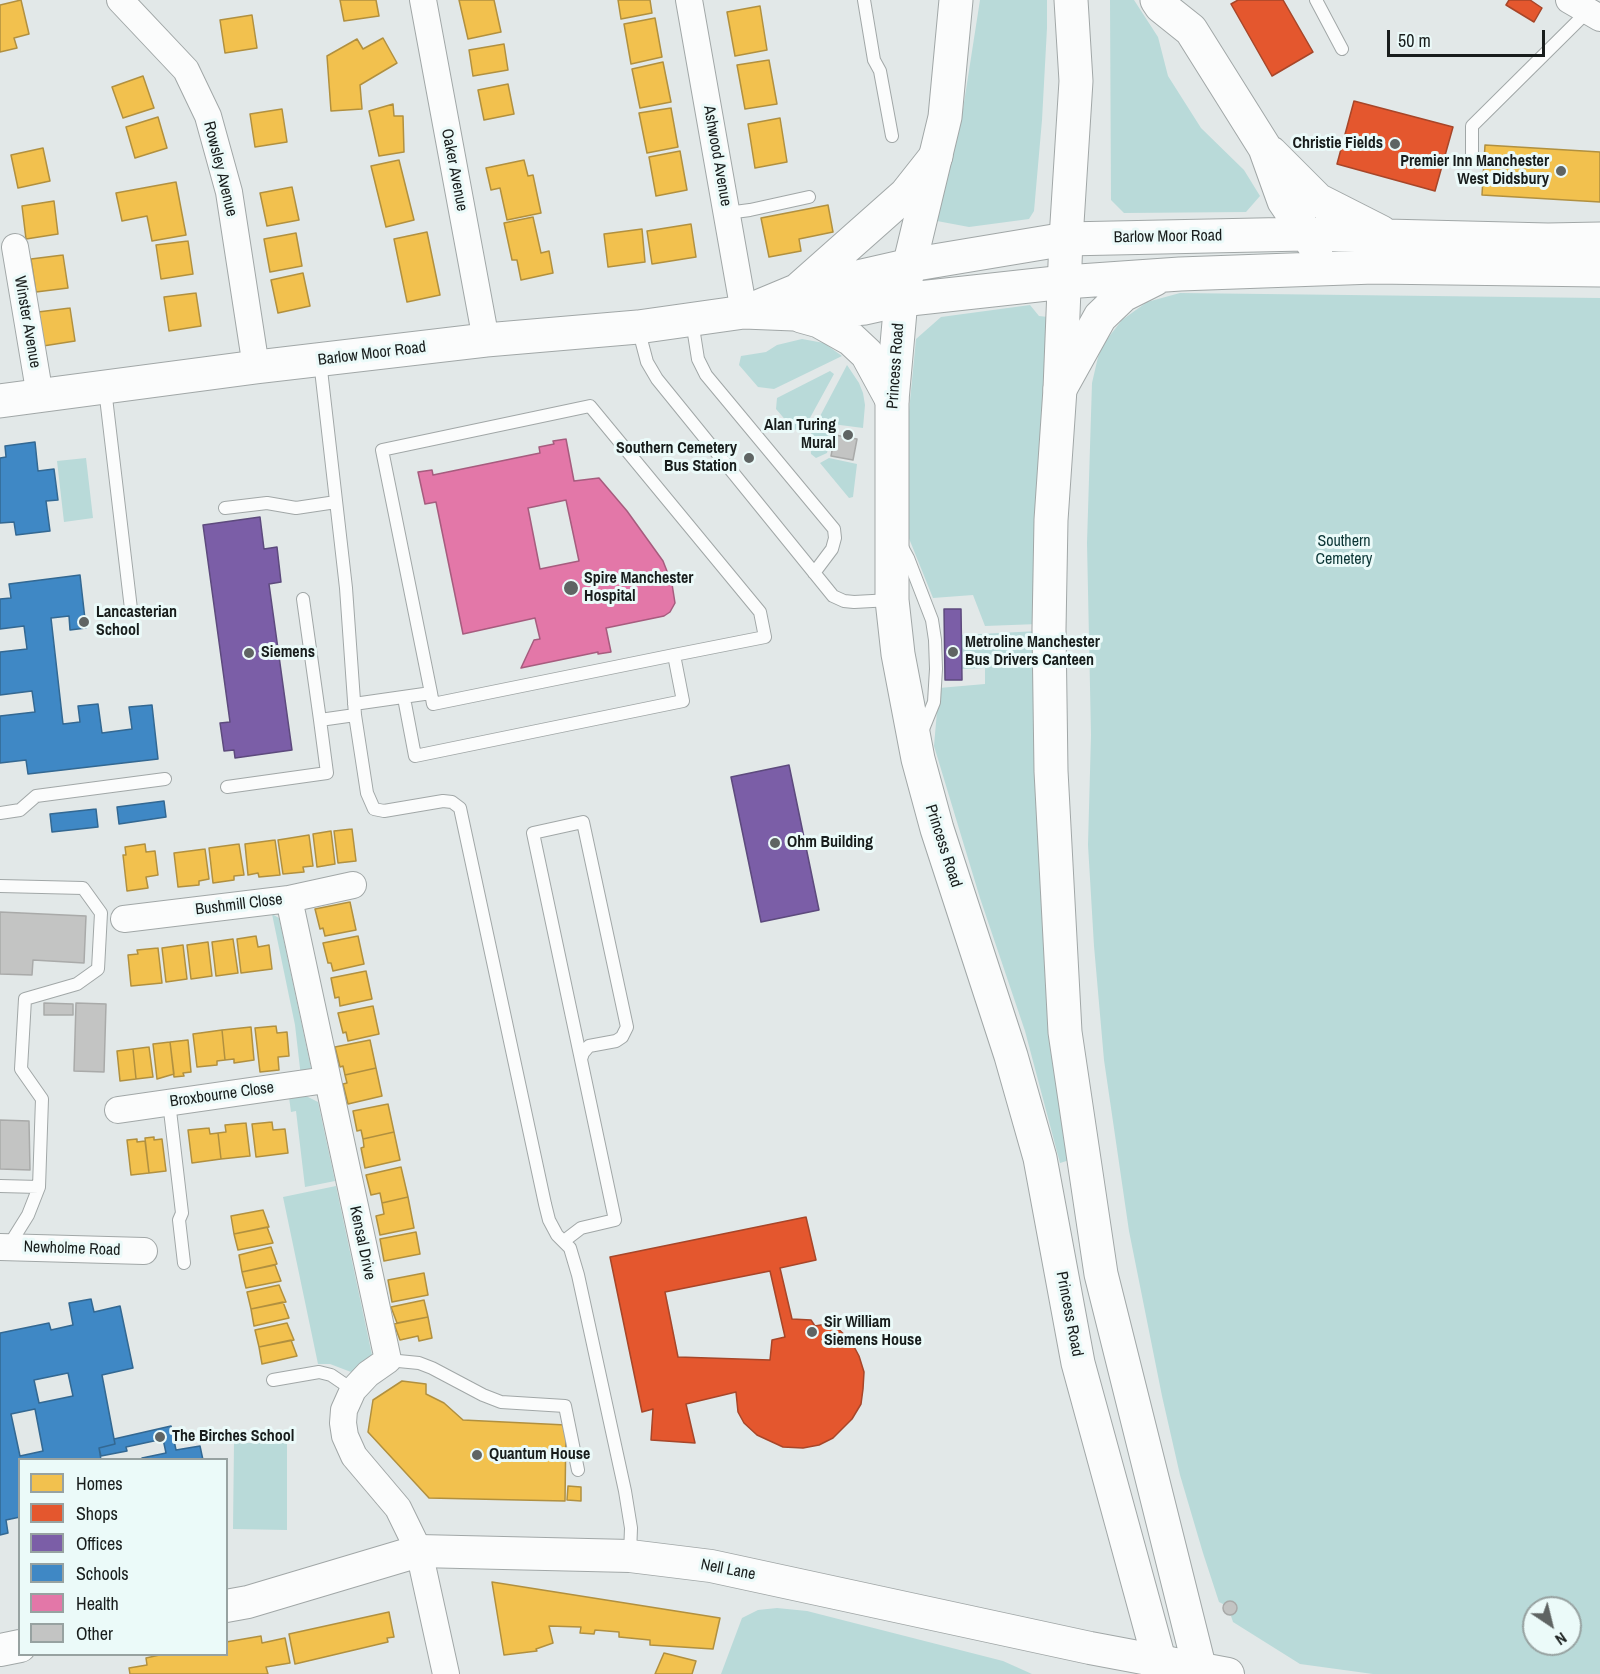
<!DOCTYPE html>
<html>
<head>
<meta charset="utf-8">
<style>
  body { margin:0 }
  #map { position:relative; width:1600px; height:1674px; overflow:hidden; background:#e2e8e8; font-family:"Archivo Narrow",sans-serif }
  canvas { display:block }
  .legend { position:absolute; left:18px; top:1458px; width:210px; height:198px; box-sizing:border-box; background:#ebfaf9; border:2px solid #97a2a1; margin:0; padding:8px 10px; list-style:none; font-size:18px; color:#181d1c }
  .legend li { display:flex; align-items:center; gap:12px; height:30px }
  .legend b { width:30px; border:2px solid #97a2a1 }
  .north { position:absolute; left:1522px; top:1596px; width:60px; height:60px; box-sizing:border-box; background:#ebfaf9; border:2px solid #97a2a1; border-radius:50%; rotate:145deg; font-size:16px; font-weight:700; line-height:24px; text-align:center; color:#181d1c }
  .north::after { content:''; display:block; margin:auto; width:21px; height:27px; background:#5f6463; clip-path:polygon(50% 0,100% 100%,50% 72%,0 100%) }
  .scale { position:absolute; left:1387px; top:30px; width:158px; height:27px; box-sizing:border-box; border:3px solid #181d1c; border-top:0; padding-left:8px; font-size:18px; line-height:21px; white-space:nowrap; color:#181d1c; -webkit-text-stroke:4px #ebfaf9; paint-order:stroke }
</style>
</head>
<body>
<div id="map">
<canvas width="1600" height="1674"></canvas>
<ul class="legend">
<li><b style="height:16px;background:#f2c14e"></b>Homes</li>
<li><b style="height:16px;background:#e4572e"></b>Shops</li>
<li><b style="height:16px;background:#7b5ea7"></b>Offices</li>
<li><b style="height:16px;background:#3f88c5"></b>Schools</li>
<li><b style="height:16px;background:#e377a8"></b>Health</li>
<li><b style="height:16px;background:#c3c4c3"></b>Other</li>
</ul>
<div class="north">N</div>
<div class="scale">50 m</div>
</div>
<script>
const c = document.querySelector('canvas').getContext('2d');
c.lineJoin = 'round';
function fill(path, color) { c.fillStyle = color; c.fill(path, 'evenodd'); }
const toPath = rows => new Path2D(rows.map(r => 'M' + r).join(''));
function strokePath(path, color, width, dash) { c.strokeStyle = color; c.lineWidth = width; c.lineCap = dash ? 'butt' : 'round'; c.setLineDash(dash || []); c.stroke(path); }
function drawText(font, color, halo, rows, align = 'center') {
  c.font = font + ' "Archivo Narrow",sans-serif'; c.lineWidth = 6; c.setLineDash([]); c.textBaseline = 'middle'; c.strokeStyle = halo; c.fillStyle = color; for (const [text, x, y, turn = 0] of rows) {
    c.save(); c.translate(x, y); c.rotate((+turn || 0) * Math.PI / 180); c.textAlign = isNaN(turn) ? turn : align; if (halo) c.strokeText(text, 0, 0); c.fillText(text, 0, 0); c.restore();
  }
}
fill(toPath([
  [980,0,1047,0,1047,28,1042,120,1034,211,1029,219,969,227,937,221,963,109],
  [1110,0,1134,0,1158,37,1168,76,1201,128,1244,170,1260,196,1246,212,1124,213,1111,200],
  [1180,293,1600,298,1600,1674,1373,1674,1300,1664,1233,1622,1231,1616,1227,1614,1223,1610,1223,1604,1219,1602,1203,1553,1180,1475,1162,1396,1129,1231,1104,1060,1094,946,1088,845,1091,735,1087,543,1092,383,1098,357,1104,343,1122,320,1147,302],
  [1534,1608,1570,1608,1570,1644,1534,1644],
  [1030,305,1039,316,1048,317,1038,624,985,626,973,595,933,598,906,531,907,432,916,339,941,317],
  [802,339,824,343,842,356,774,389,758,387,739,365,741,356,766,352,777,345],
  [847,365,859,383,863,393,865,405,863,428,817,422],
  [830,371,834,374,805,427,794,430,776,409,777,398],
  [814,428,832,430,827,453,816,458,811,454,810,436],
  [86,458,93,518,64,522,57,461],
  [829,458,857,464,853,497,849,498,820,463],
  [1038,631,1073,1159,1060,1163,1025,1031,980,898,934,746,939,688,985,684,985,668,962,669,961,635],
  [272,914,279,918,311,1068,301,1077,295,1025],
  [306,1096,318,1102,335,1181,305,1187,296,1111,291,1112,289,1097],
  [336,1186,372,1355,372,1358,362,1368,351,1372,330,1364,318,1364,283,1197],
  [234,1443,287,1443,287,1530,233,1529],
  [777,1608,807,1611,1003,1661,1032,1674,721,1674,742,1618,758,1610]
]), '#b9dad9');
const homes = toPath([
  [21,0,29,34,14,38,17,48,0,52,0,5,21,0],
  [340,0,376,0,379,16,344,21,340,0],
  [459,0,494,0,501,32,468,39,459,0],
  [618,0,650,0,652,13,621,19,618,0],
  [760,6,767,50,735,56,727,12,760,6],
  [252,15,257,48,225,53,220,20,252,15],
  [655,18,662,57,631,64,624,24,655,18],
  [383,38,397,63,360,85,362,109,331,111,327,56,357,39,363,49,383,38],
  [504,44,508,70,473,76,469,50,504,44],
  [769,60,777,104,745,109,737,65,769,60],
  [663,62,671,102,640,108,632,69,663,62],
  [143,76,154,108,123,118,112,87,143,76],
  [508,84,514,114,484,120,478,90,508,84],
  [393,104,394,116,403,116,404,152,379,156,369,111,393,104],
  [671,108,678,147,647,153,639,113,671,108],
  [282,109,287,142,255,147,250,114,282,109],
  [158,117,167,148,135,158,126,127,158,117],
  [780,118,787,162,755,168,748,124,780,118],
  [1485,145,1600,152,1600,202,1482,195,1485,145],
  [43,148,50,181,18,188,11,155,43,148],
  [680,151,687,190,656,196,649,157,680,151],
  [399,160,414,220,386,227,371,166,399,160],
  [524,160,528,176,533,175,541,213,507,220,500,188,491,190,486,168,524,160],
  [176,182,186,235,152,241,147,216,122,221,116,193,176,182],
  [292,187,299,220,267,226,260,193,292,187],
  [54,201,58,234,26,239,22,206,54,201],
  [828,205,833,232,799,239,801,251,769,257,761,218,828,205],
  [533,217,541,253,549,251,553,273,521,280,517,260,512,260,504,223,533,217],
  [691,224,696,257,652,264,647,231,691,224],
  [642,229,645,262,608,267,604,234,642,229],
  [427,232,440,295,407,302,394,239,427,232],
  [296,233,302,266,270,272,264,239,296,233],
  [188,241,193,274,161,279,156,245,188,241],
  [63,255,68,288,36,292,31,259,63,255],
  [303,273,310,306,278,313,271,280,303,273],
  [196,293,201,326,169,331,164,297,196,293],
  [70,308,75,341,43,346,38,312,70,308],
  [352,829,356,861,338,863,334,831,352,829],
  [331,831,335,864,317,867,313,834,331,831],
  [309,835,313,866,303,867,304,872,283,874,278,840,309,835],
  [275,840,280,875,259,877,258,873,248,875,245,844,275,840],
  [145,844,146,852,155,851,158,875,146,877,148,888,127,891,123,855,126,855,125,847,145,844],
  [239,844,244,875,234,876,234,880,213,883,209,848,239,844],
  [205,849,209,879,199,881,199,885,178,887,174,853,205,849],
  [350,902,356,930,325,936,323,928,320,929,315,909,350,902],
  [256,936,258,947,269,945,272,969,241,973,237,939,256,936],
  [358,936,364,964,333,971,331,963,328,963,323,943,358,936],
  [233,939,238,973,216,976,212,942,233,939],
  [208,942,212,976,191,979,187,945,208,942],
  [183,945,187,979,166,982,162,948,183,945],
  [158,948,162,983,131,986,128,955,138,954,137,950,158,948],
  [366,971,372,999,340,1006,339,997,335,998,331,978,366,971],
  [373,1006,379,1034,348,1041,346,1032,343,1033,338,1013,373,1006],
  [276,1026,277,1033,287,1032,289,1056,278,1057,279,1070,260,1072,255,1028,276,1026],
  [251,1027,254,1060,234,1063,234,1059,225,1060,222,1030,251,1027],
  [222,1030,225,1060,217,1061,217,1065,197,1067,193,1034,222,1030],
  [188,1040,191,1072,183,1073,184,1076,174,1077,170,1042,188,1040],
  [370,1040,376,1068,345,1075,343,1066,340,1067,335,1047,370,1040],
  [170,1042,174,1074,157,1079,153,1044,170,1042],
  [149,1047,153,1077,136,1079,133,1049,149,1047],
  [133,1049,136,1079,120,1081,117,1051,133,1049],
  [376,1068,382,1096,348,1104,343,1084,347,1083,345,1075,376,1068],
  [388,1104,394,1132,363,1139,361,1130,357,1131,353,1111,388,1104],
  [272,1122,273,1130,285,1129,288,1153,256,1157,252,1124,272,1122],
  [246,1123,250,1156,221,1159,218,1133,226,1132,225,1125,246,1123],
  [209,1128,210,1134,218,1133,221,1159,192,1163,188,1130,209,1128],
  [394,1132,400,1160,365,1168,361,1148,364,1147,363,1139,394,1132],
  [154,1137,154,1140,162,1139,166,1171,149,1173,145,1138,154,1137],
  [137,1139,137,1142,145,1141,149,1173,131,1175,127,1140,137,1139],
  [401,1167,408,1197,382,1203,380,1193,371,1195,366,1175,401,1167],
  [408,1197,414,1228,380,1235,376,1216,384,1214,382,1203,408,1197],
  [263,1210,269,1227,234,1234,231,1216,263,1210],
  [267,1227,273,1243,238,1250,234,1234,267,1227],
  [416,1232,420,1254,384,1261,380,1239,416,1232],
  [271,1247,277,1264,242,1272,239,1255,271,1247],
  [275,1265,281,1281,246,1288,242,1272,275,1265],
  [424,1273,428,1295,392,1302,388,1280,424,1273],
  [279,1285,286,1302,251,1309,247,1292,279,1285],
  [424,1300,428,1317,397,1323,391,1307,424,1300],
  [283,1302,289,1318,254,1326,251,1309,283,1302],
  [428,1317,432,1338,419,1341,418,1336,400,1340,394,1324,428,1317],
  [287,1323,294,1340,259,1347,255,1330,287,1323],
  [291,1340,297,1356,262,1364,259,1347,291,1340],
  [402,1381,426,1384,426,1394,444,1403,463,1420,566,1425,565,1501,429,1498,368,1432,373,1400,402,1381],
  [568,1486,581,1487,581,1501,567,1500,568,1486],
  [492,1582,720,1618,713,1649,650,1645,650,1640,619,1637,619,1632,595,1630,594,1634,580,1633,581,1627,549,1626,553,1643,536,1649,537,1651,504,1655,492,1582],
  [389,1612,394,1637,387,1638,388,1642,295,1664,289,1634,389,1612],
  [261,1636,262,1643,285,1638,290,1663,266,1667,268,1674,130,1674,129,1668,147,1665,146,1658,164,1654,226,1654,226,1642,261,1636],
  [664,1653,696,1661,692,1674,655,1674,664,1653]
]);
fill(homes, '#f2c14e');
strokePath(homes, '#b1903f', 1.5);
const shops = toPath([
  [1238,0,1283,0,1313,52,1272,76,1231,4,1238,0],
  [1509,0,1530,0,1542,8,1534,22,1506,5,1509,0],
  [1354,101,1453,127,1435,191,1337,164,1354,101],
  [806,1217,816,1260,780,1268,792,1319,811,1320,815,1326,832,1323,851,1341,859,1356,864,1372,863,1389,861,1404,852,1419,833,1438,819,1445,803,1448,783,1447,757,1435,744,1423,738,1412,736,1392,686,1404,695,1443,651,1440,653,1409,642,1412,610,1257,806,1217],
  [770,1271,785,1337,772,1340,770,1360,678,1357,665,1292,770,1271]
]);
fill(shops, '#e4572e');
strokePath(shops, '#a74629', 1.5);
const offices = toPath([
  [260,517,264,549,277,547,281,582,269,584,292,750,235,758,234,750,224,751,220,723,230,722,203,525,260,517],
  [944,609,961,609,962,680,945,680,944,609],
  [789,765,819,910,761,922,731,777,789,765]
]);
fill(offices, '#7b5ea7');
strokePath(offices, '#5d4a7d', 1.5);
const schools = toPath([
  [35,442,38,471,54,469,58,500,46,501,50,531,16,535,14,522,0,523,0,458,6,457,5,446,35,442],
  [80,575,86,628,70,630,69,616,51,618,63,724,80,722,78,706,98,704,102,733,132,729,129,707,152,705,158,759,28,774,26,760,0,763,0,716,35,712,32,691,0,695,0,652,27,649,24,626,0,629,0,599,11,598,9,584,80,575],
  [164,801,166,817,119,824,117,807,164,801],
  [96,809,98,827,52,832,50,814,96,809],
  [91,1299,94,1312,120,1306,133,1368,102,1375,115,1444,99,1448,101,1460,20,1460,20,1517,6,1520,8,1533,0,1535,0,1333,49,1323,51,1330,73,1325,69,1303,91,1299],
  [68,1373,73,1396,39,1403,34,1380,68,1373],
  [35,1409,43,1451,20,1456,11,1414,35,1409],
  [171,1426,176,1450,200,1446,203,1460,142,1460,142,1458,166,1453,163,1439,126,1447,127,1451,101,1456,99,1448,115,1444,114,1439,171,1426]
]);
fill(schools, '#3f88c5');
strokePath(schools, '#336892', 1.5);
const health = toPath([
  [566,439,574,481,599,478,627,511,663,561,672,584,675,603,670,612,664,616,606,628,611,652,598,654,598,652,521,668,534,640,540,639,535,618,463,634,436,502,425,504,418,472,432,470,433,475,540,453,539,447,554,444,553,441,566,439],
  [566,500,579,561,540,569,528,508,566,500]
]);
fill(health, '#e377a8');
strokePath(health, '#a65c7e', 1.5);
const building = toPath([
  [835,435,857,439,853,460,831,456,835,435],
  [0,912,86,916,84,963,33,960,32,975,0,974,0,912],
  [44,1003,73,1004,73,1015,44,1015,44,1003],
  [76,1003,106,1004,104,1072,74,1071,76,1003],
  [0,1120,29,1121,30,1170,0,1169,0,1120],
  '1223 1608a7 7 0 1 1 14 0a7 7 0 1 1-14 0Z'
]);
fill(building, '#c3c4c3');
strokePath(building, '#a9aaa9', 1.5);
const service = toPath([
  [864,0,874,60,880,71,892,136],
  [1316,0,1342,49],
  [1472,157,1472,126,1588,11],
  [727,213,750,210,809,197],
  [692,321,698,359,706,375,834,529,835,538,832,549,814,573],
  [638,328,647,362,657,379,833,596,844,601,854,602,891,600],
  [320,361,346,588,355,715,367,793,374,809,384,811,443,801,452,802,460,808,545,1204,549,1220,557,1235,570,1248,578,1275,625,1491,631,1528,630,1554],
  [105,389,131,609],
  [225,508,267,503,296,508,336,502],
  [901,545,908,558,932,620,935,640,936,669,934,702,921,734],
  [303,599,320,720,355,715],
  [431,693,433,704,674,655],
  [354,704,431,693,382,450,590,406,760,612,765,637,674,655,683,701,415,756,404,698],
  [227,787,327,773,320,720],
  [0,813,20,810,36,796,165,779],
  [0,886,83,888,101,913,98,969,77,984,25,999,21,1069,42,1099,39,1187,28,1215,8,1247],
  [169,1102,182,1213,179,1220,184,1263],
  [0,1186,39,1187],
  [564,1241,581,1228,615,1220,533,833,583,822,627,1027,622,1037,616,1041,589,1046,583,1053,581,1059],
  [388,1360,419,1363,432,1368,483,1395,501,1402,565,1406,578,1470],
  [273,1380,319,1372,331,1375,353,1390]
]);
const minor = toPath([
  [120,0,186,70,208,116,229,192,256,367],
  [423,0,486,340],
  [689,0,744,312],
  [1569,0,1600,18],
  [15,247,40,396],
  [289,899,388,1360,368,1374,353,1390,344,1410,343,1423,345,1436,354,1456,398,1508,419,1551,446,1674],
  [124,919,289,899,353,885],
  [118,1110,326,1080],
  [0,1247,144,1251]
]);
const tertiary = toPath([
  [226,1606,248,1602,419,1551,630,1556,711,1566,1090,1648,1228,1674],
  [0,1650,20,1646]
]);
const primary = toPath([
  [1157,0,1161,6,1191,30,1265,148,1284,201,1316,248],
  [1271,153,1318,200,1381,232],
  [800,288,906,194,936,156],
  [760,306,796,291,910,265,1066,239,1305,234,1548,240,1600,239],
  [801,316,819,321,851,339,867,354,892,400],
  [1060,389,1100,317,1123,295,1155,279],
  [0,401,256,367,486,340,638,327,744,312,794,314,865,308,901,300,1065,282,1180,274,1374,267,1600,270]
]);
const trunk = toPath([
  [956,0,945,117,901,300,892,400,892,600,898,654,918,759,937,829,1011,1056,1040,1158,1078,1363,1163,1674],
  [1071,0,1076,81,1066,239,1060,389,1051,520,1049,629,1051,771,1065,1032,1101,1274,1201,1674]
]);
strokePath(service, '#a1a7a7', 14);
strokePath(minor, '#a1a7a7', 28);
strokePath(tertiary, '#a1a7a7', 34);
strokePath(primary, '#a1a7a7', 35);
strokePath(trunk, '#a1a7a7', 35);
strokePath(service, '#fbfcfc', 12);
strokePath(minor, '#fbfcfc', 26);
strokePath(tertiary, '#fbfcfc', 32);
strokePath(primary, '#fbfcfc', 33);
strokePath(trunk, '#fbfcfc', 33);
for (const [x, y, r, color] of [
  [1395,144,6,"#5f6463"],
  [1561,171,6,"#5f6463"],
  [848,435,6,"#5f6463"],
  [749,458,6,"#5f6463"],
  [571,588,8,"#5f6463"],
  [84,622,6,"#5f6463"],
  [953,652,6,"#5f6463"],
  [249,653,6,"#5f6463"],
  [775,843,6,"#5f6463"],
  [812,1332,6,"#5f6463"],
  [160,1437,6,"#5f6463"],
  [477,1455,6,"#5f6463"]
]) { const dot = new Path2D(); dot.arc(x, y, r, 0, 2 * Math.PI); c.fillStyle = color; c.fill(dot); strokePath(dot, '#ebfaf9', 2); }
drawText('bold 16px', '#181d1c', '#ebfaf9', [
  ["Christie Fields",1383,144,"right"],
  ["Premier Inn Manchester",1549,162,"right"],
  ["West Didsbury",1549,180,"right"],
  ["Alan Turing",836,426,"right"],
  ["Mural",836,444,"right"],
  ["Southern Cemetery",737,449,"right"],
  ["Bus Station",737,467,"right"],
  ["Spire Manchester",584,579],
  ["Hospital",584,597],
  ["Lancasterian",96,613],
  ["School",96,631],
  ["Metroline Manchester",965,643],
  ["Bus Drivers Canteen",965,661],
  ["Siemens",261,653],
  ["Ohm Building",787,843],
  ["Sir William",824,1323],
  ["Siemens House",824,1341],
  ["The Birches School",172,1437],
  ["Quantum House",489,1455]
], 'left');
drawText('16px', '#181d1c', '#ebfaf9', [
  ["Ashwood Avenue",717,156,80],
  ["Rowsley Avenue",220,169,76],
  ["Oaker Avenue",454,170,79],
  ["Barlow Moor Road",1168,237,-1],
  ["Winster Avenue",27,322,80],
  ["Barlow Moor Road",372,354,-7],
  ["Princess Road",896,366,-86],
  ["Princess Road",943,846,72],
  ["Bushmill Close",239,905,-7],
  ["Broxbourne Close",222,1095,-8],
  ["Kensal Drive",362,1243,78],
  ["Newholme Road",72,1249,2],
  ["Princess Road",1069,1314,79],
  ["Nell Lane",728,1570,11]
]);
drawText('16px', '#0c3636', '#ebfaf9', [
  ["Southern",1344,542],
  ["Cemetery",1344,560]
]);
</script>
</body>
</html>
